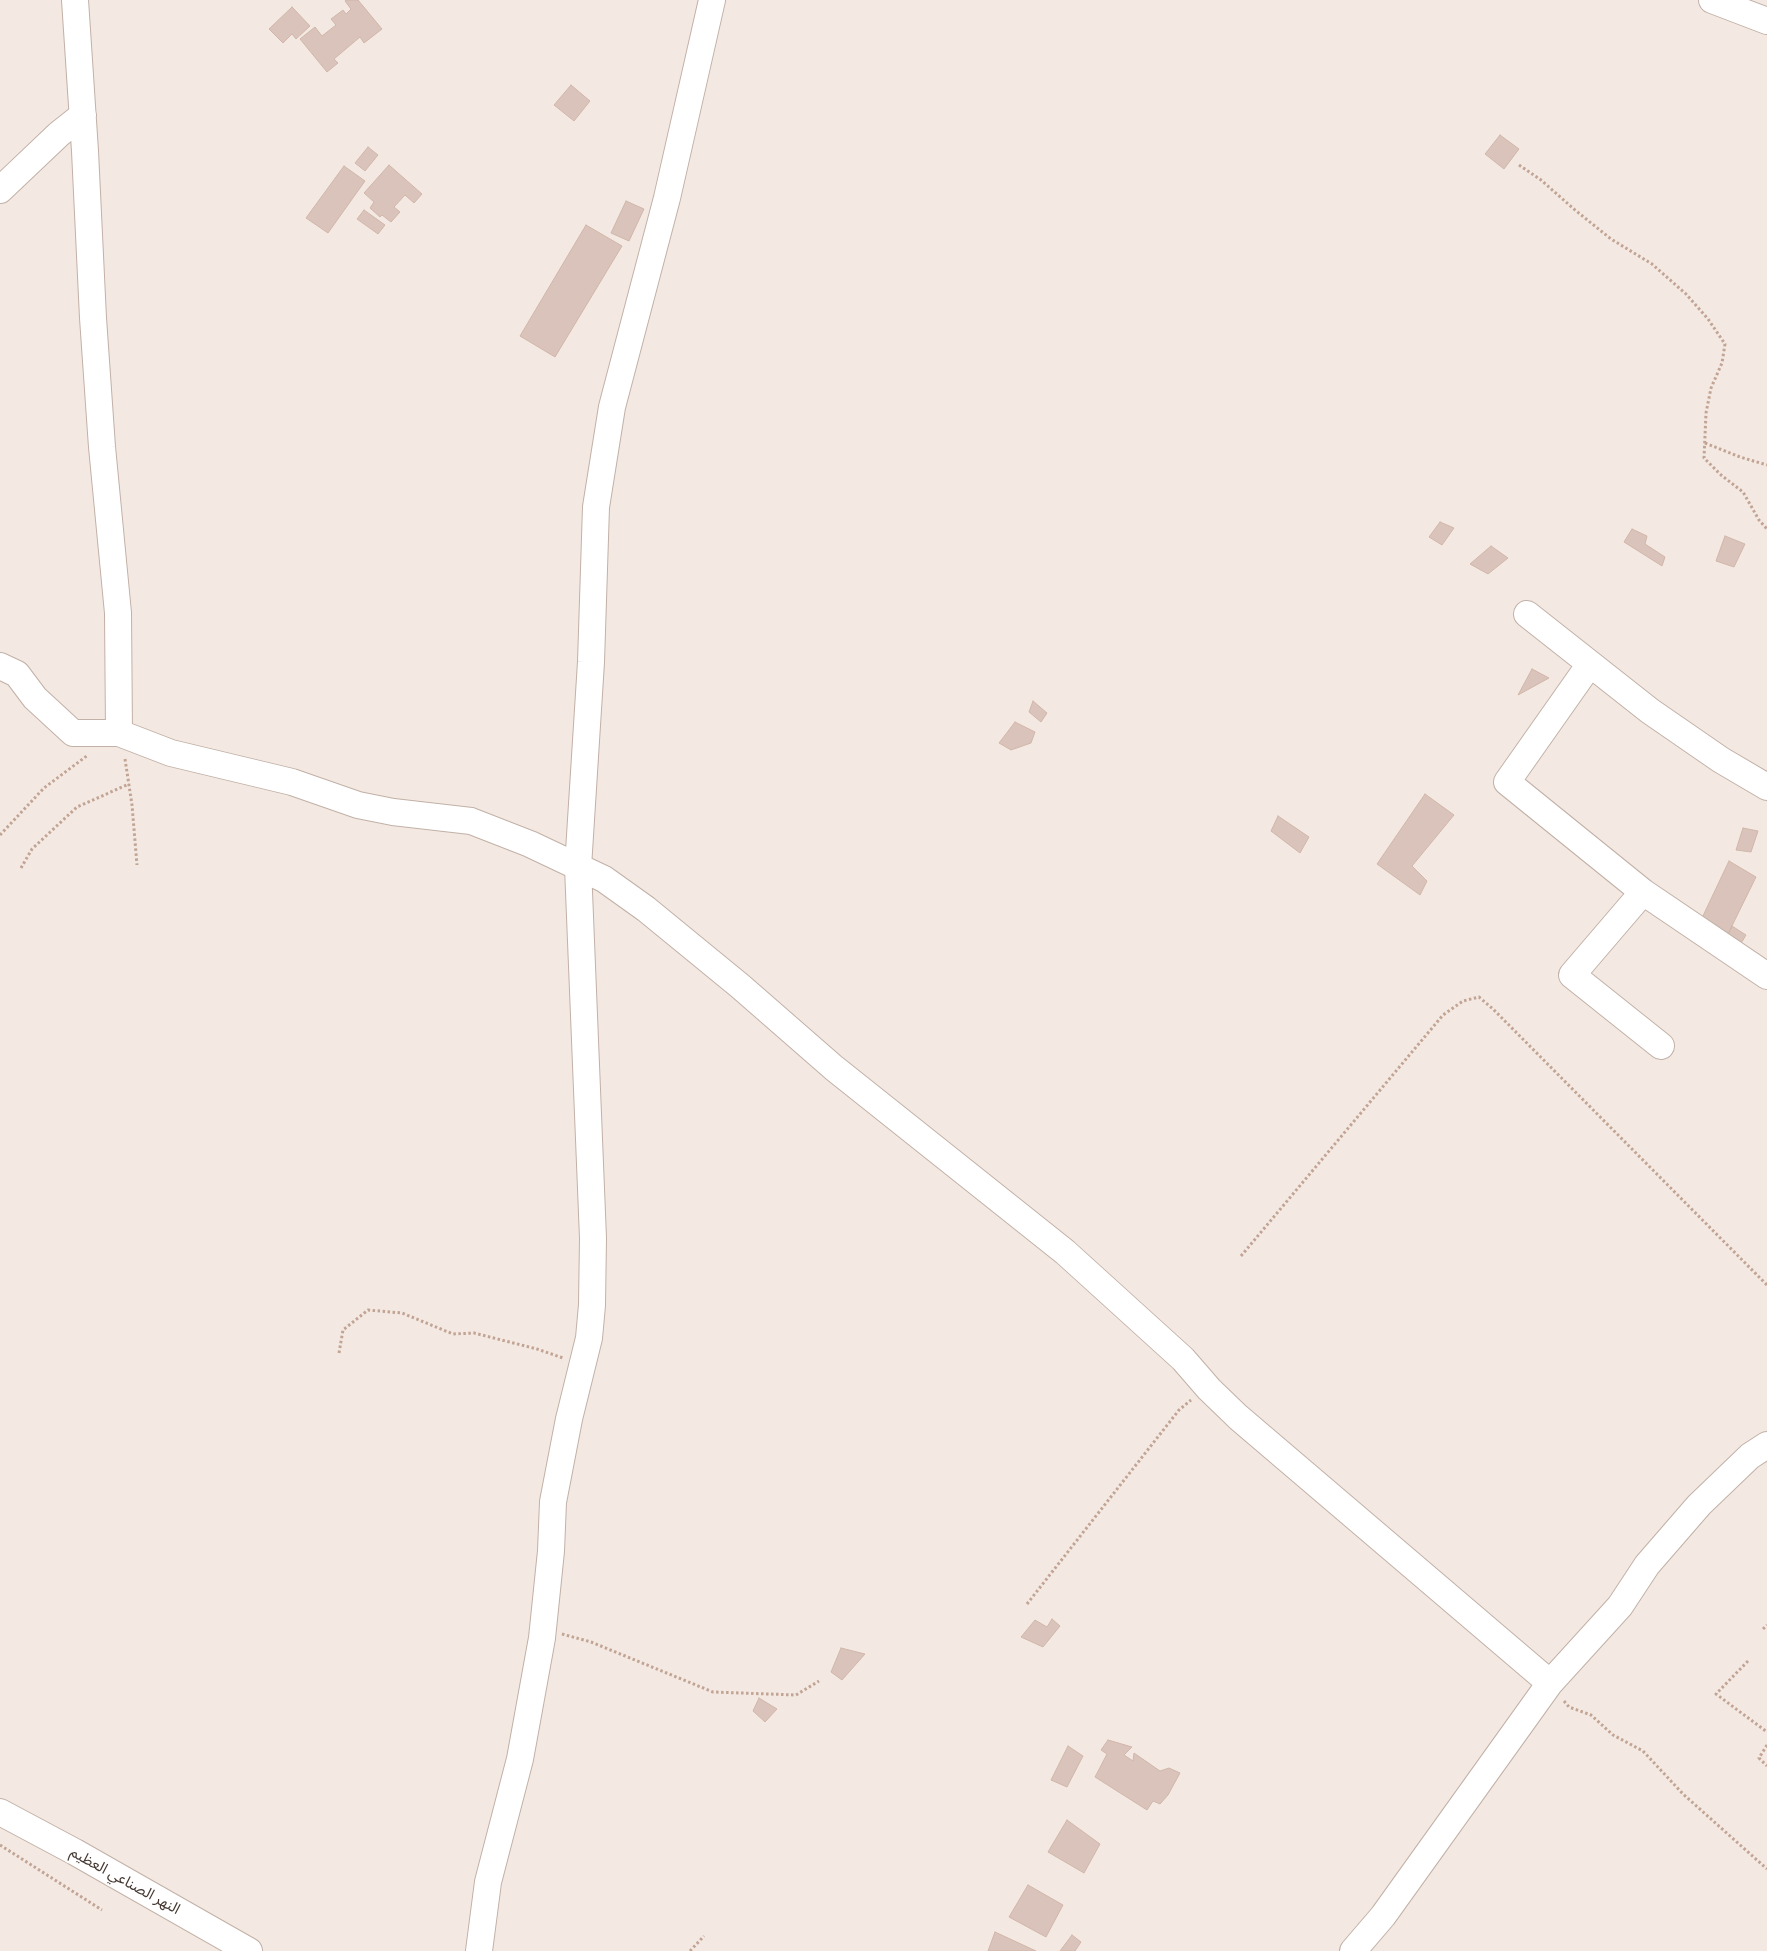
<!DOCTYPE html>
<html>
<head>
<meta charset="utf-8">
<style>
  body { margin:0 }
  canvas { display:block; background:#f3e9e2 }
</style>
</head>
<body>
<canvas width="1767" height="1951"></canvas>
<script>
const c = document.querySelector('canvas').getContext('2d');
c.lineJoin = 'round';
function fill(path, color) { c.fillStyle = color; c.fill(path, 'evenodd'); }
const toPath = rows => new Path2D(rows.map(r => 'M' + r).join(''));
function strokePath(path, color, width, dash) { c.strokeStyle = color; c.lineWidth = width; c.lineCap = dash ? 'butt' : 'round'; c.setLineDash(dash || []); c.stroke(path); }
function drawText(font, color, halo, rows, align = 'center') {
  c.font = font + ' "Fira Sans Condensed","Noto Sans Arabic",sans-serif'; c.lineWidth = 4; c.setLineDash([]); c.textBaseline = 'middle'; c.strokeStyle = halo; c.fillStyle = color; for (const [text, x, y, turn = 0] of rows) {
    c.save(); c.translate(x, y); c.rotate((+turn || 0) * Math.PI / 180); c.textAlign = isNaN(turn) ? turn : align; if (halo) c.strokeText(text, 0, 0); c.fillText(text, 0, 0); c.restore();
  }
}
const building = toPath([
  [346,0,358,0,382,29,364,43,360,37,334,59,338,63,327,72,300,39,315,27,322,36,336,25,331,19,343,10,346,14,351,9,345,1,346,0],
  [292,7,310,26,296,39,292,34,283,43,269,29,292,7],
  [571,85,590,101,574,121,554,105,571,85],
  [1500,135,1519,149,1504,169,1485,154,1500,135],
  [368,147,378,155,365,171,355,163,368,147],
  [389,165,422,194,414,203,405,195,394,207,400,212,391,222,382,215,380,217,370,208,374,202,364,193,389,165],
  [344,166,365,181,328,233,306,218,344,166],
  [626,201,644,209,629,241,611,233,626,201],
  [364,210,385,225,378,234,357,219,364,210],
  [586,225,622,246,555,357,520,336,586,225],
  [1440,522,1454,528,1442,545,1429,537,1440,522],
  [1632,529,1647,536,1645,544,1665,557,1662,566,1624,542,1632,529],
  [1725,536,1745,544,1734,567,1716,561,1725,536],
  [1491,546,1508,558,1488,574,1470,564,1491,546],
  [1532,669,1549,678,1518,695,1532,669],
  [1033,701,1047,713,1041,722,1029,712,1033,701],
  [1015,722,1035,732,1031,743,1011,750,999,743,1015,722],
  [1425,794,1454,815,1412,866,1427,881,1420,895,1377,864,1425,794],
  [1278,816,1309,837,1300,853,1271,831,1278,816],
  [1743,828,1758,831,1751,852,1736,850,1743,828],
  [1729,861,1756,877,1728,934,1701,920,1729,861],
  [1732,926,1746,935,1740,945,1727,938,1732,926],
  [1052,1619,1060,1626,1043,1647,1021,1637,1035,1620,1047,1627,1052,1619],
  [841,1648,865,1654,842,1680,831,1672,841,1648],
  [759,1698,777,1709,765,1722,753,1711,759,1698],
  [1108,1740,1132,1747,1124,1755,1133,1761,1134,1753,1160,1771,1169,1768,1180,1773,1168,1795,1160,1804,1153,1801,1147,1810,1095,1777,1107,1754,1101,1750,1108,1740],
  [1068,1746,1083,1756,1067,1787,1051,1780,1068,1746],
  [1067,1820,1100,1844,1084,1873,1048,1852,1067,1820],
  [1028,1885,1063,1905,1046,1937,1009,1917,1028,1885],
  [995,1932,1036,1951,988,1951,995,1932],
  [1072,1935,1081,1942,1075,1951,1060,1951,1072,1935]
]);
fill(building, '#d9c3ba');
strokePath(building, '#d1b6a9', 1);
const minor = toPath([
  [75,0,85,151,93,318,102,447,118,613,119,733],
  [1712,0,1767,21],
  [0,190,59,134,83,115],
  [1527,614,1650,711,1721,760,1767,787],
  [1590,664,1507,782,1643,892,1767,976],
  [0,666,17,674,35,698,73,733,119,733,171,753,292,782,358,805,393,812,471,821,530,844,604,879,646,909,740,986,834,1068,1065,1252,1183,1359,1209,1389,1238,1417,1550,1683],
  [1643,892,1572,975,1661,1046],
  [0,1812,75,1852,249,1951],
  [479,1951,488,1882,520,1759,542,1638,551,1551,553,1502,569,1419,589,1338,592,1305,593,1238,578,867,591,662,596,507,612,407,667,198,712,0],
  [1353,1951,1383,1916,1550,1683,1620,1606,1647,1565,1699,1505,1750,1456,1767,1445]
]);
strokePath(minor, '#c2b1a7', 28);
strokePath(toPath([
  [1519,165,1541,180,1575,210,1611,239,1652,264,1686,294,1708,319,1725,344,1722,363,1711,388,1706,413,1704,458,1721,475,1743,492,1759,520,1767,529],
  [1705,443,1740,457,1767,465],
  [125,759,132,805,137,865],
  [0,835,44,788,88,755],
  [21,868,32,849,77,807,129,784],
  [1241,1256,1443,1015,1463,1001,1479,997,1493,1009,1767,1285],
  [339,1353,343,1330,368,1310,402,1313,453,1334,474,1333,537,1349,563,1358],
  [1027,1604,1179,1410,1191,1400],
  [1763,1629,1767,1625],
  [562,1634,591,1642,713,1692,796,1695,819,1681],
  [1748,1661,1716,1694,1767,1732],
  [1564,1701,1569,1707,1591,1715,1613,1735,1643,1751,1683,1794,1767,1869],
  [1767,1745,1759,1758,1767,1766],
  [0,1845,102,1910],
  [690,1951,704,1936]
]), '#c2a494', 3, [2.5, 2.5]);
strokePath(minor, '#fff', 26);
drawText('15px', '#453832', '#fff', [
  ["النهر الصناعي العظيم",125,1881,29]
]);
</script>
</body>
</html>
